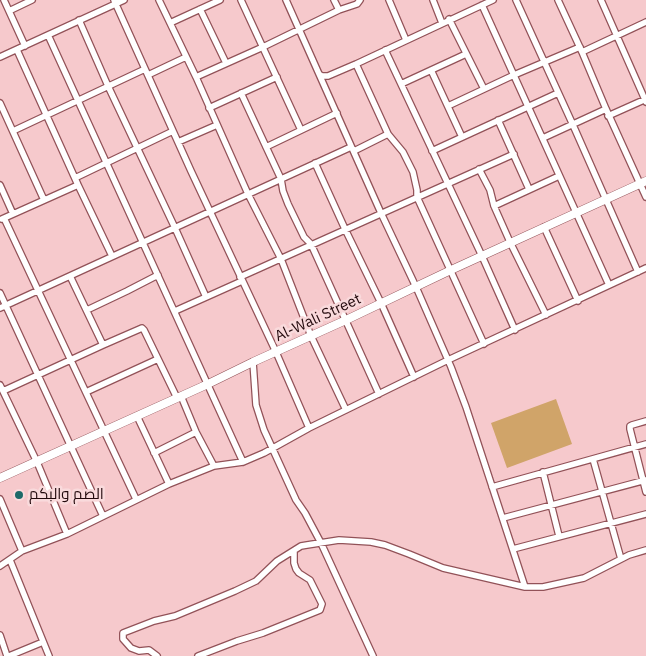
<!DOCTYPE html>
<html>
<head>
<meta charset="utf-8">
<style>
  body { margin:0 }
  canvas { display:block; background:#f6c9cc }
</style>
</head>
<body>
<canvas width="646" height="656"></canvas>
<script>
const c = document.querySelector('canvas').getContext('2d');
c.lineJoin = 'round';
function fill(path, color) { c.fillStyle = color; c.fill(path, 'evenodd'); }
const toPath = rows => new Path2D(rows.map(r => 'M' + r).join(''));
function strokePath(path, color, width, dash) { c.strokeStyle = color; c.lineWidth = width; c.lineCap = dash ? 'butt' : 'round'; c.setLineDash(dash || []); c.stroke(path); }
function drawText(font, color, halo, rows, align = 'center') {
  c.font = font + ' "IBM Plex Sans",Cairo,sans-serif'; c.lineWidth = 5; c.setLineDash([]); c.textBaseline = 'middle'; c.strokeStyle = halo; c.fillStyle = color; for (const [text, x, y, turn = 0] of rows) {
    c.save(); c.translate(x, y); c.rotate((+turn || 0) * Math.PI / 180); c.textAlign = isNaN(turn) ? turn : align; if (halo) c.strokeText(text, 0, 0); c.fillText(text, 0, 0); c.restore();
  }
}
fill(toPath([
  [556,399,572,444,507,468,491,423]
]), '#d0a469');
const minor = toPath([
  [4,0,25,46],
  [114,0,191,171,276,352,309,428],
  [159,0,196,77,248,194,281,259,311,336,346,410],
  [241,0,301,130],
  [286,0,319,74,322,76,328,76,356,64,493,0],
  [334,0,339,10,357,4,360,0],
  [389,0,406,40],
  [433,0,442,23],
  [516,0,573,125,638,272],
  [558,0,582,52,606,109,646,197],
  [601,0,646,102],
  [482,5,609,285],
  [200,9,226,63],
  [9,11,32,0],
  [449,19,484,89],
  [79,20,108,86,175,228,206,297],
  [170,23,220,0],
  [48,35,243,462],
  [17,50,78,185,112,256],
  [385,50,482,256,515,330],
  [582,52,646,22],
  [0,57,124,0],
  [356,64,388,134,403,152,413,172,417,190,417,197,484,344],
  [431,70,462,137],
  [319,74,381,213,416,287,451,367,466,407,525,587],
  [148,75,186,57],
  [196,77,263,47,339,10],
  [401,84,466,54],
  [241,93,281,179,283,191,288,204,304,237,311,244,379,394],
  [0,103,44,200],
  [448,106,514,75,580,47],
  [209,108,277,77],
  [608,116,646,99],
  [498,120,529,189],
  [13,131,145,69],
  [543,138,606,109],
  [178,142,217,125],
  [266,147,337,113],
  [354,151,388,134],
  [432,151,558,93],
  [315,163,345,229,381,303,414,377],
  [479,169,490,190,494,206,510,242,546,315],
  [75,178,173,131],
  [0,185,13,214],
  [494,206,559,176],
  [4,218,136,499],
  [2,219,78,185],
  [544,227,578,301],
  [70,276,103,345],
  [240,277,514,154],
  [0,293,103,516],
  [0,308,351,147],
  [87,310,127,291,158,275],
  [175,311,242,281],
  [253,362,256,405,264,430,296,500,305,513,321,543,373,656],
  [0,385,37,462,67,534],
  [3,391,103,345,142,328,144,330,177,398],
  [86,392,158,359],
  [181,396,196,432,214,466],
  [137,416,169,484],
  [646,421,632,425,630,426,630,429,646,492],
  [154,453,196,432],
  [593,459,621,559],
  [543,472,559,536],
  [492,487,646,444],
  [0,499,22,551],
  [503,518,646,480],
  [513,549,646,514],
  [10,560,49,656],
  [0,566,22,551,67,534,169,484,214,466,243,462,264,453,309,428,448,360,646,268],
  [0,635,7,656],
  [9,656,43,642],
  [157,656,149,650,139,651,131,648,123,639,123,633,154,621,175,616,235,591,256,581,277,561,301,546,307,545,339,540,371,542,385,545,409,554,443,568,525,587,543,587,584,578,629,555,646,550],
  [198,656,237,641,263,633,320,610,322,604,310,580,299,573,296,569,294,563,294,551]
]);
const major = toPath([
  [0,478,208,384,253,362,346,320,451,270,646,181]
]);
strokePath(minor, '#925258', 8);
strokePath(major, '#925258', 9);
strokePath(minor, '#fff', 5.5);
strokePath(major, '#fff', 8);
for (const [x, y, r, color] of [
  [19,495,5,"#1d6a69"]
]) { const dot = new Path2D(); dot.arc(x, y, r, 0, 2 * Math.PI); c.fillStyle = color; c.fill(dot); strokePath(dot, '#f9dadc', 2); }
drawText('15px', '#230a0d', '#f9dadc', [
  ["Al-Wali Street",318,318,-25]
]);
drawText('15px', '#230a0d', '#f9dadc', [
  ["الصم والبكم",29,495]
], 'left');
</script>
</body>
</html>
